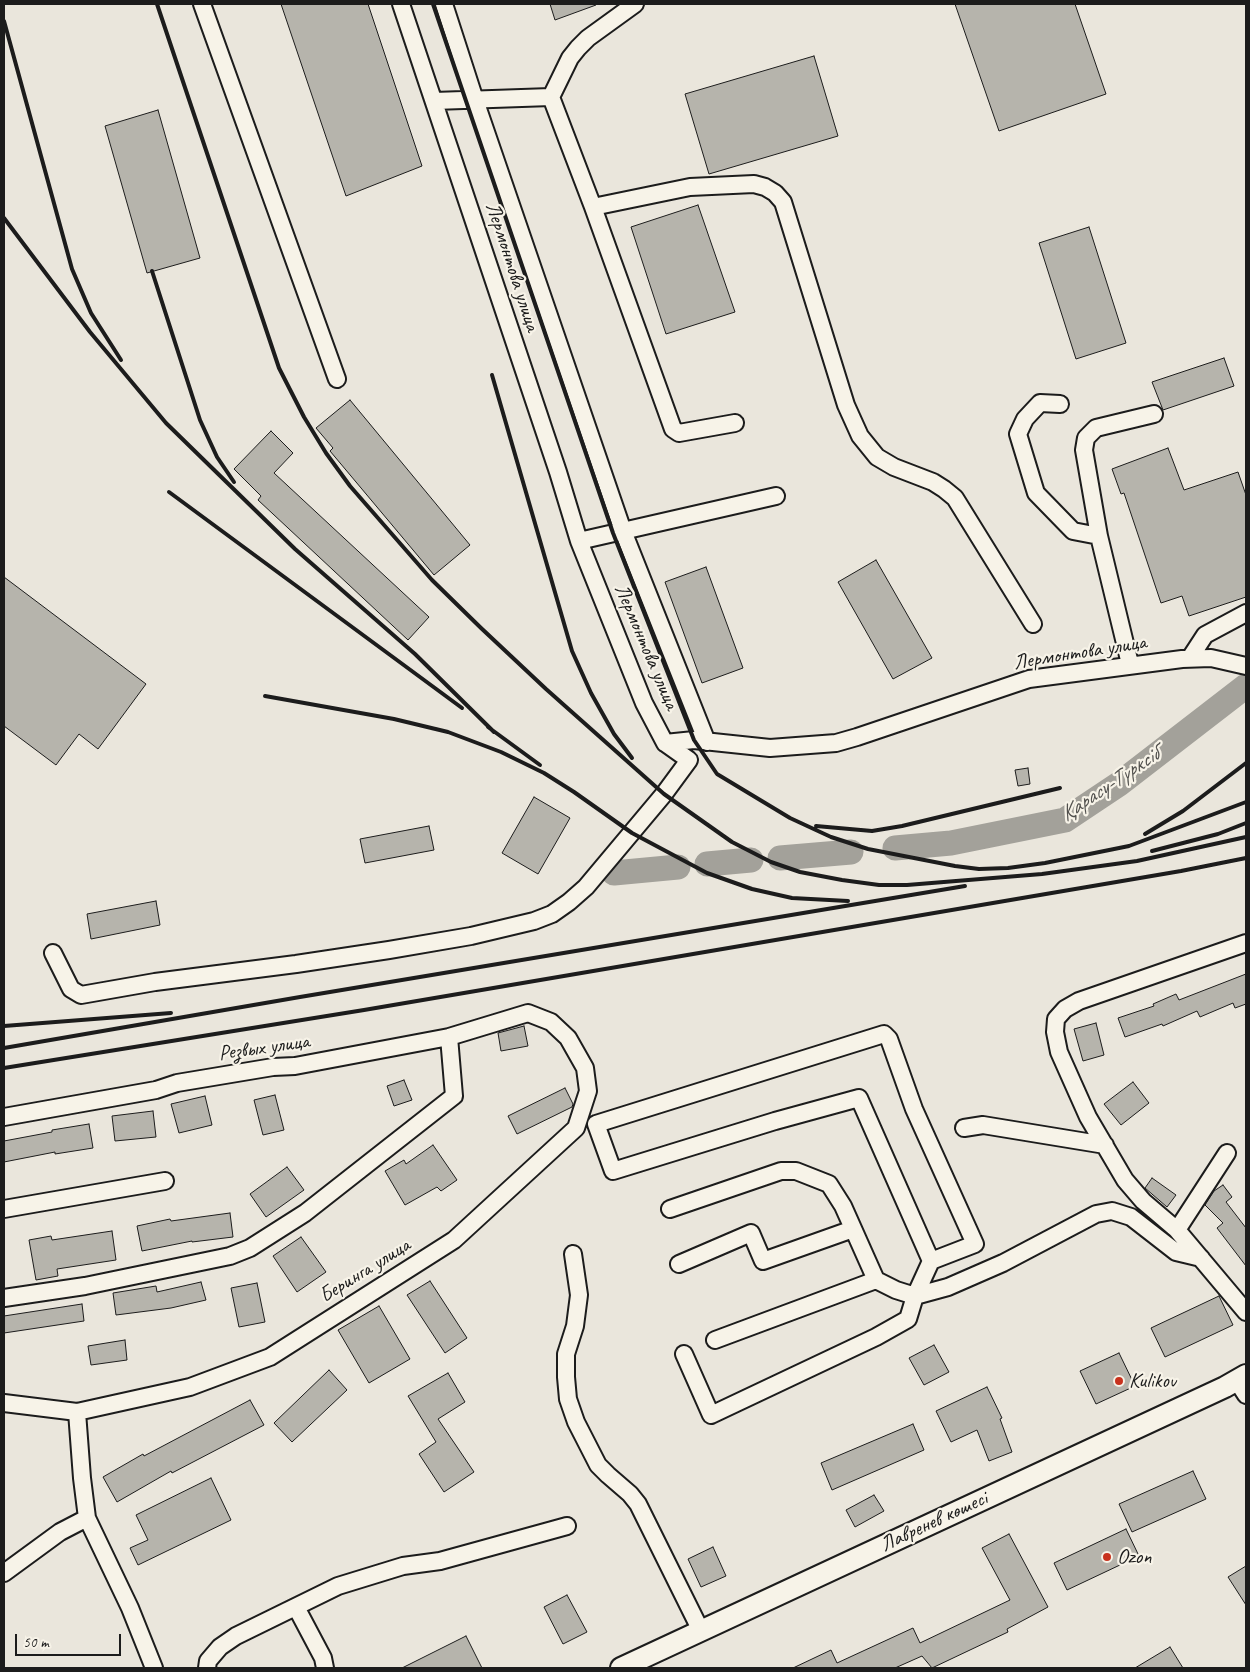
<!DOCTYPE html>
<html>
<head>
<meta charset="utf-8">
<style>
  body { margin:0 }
  #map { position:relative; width:1250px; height:1672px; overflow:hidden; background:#eae6dc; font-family:Caveat,sans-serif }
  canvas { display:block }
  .frame { position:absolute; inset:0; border:5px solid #1c1c1c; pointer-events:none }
  .scale { position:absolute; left:15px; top:1634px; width:106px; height:22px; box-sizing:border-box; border:2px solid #1c1c1c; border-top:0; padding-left:6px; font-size:15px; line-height:18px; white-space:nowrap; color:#1c1c1c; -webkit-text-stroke:4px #f7f3e8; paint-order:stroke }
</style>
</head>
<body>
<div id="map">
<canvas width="1250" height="1672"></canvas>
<div class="frame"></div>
<div class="scale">50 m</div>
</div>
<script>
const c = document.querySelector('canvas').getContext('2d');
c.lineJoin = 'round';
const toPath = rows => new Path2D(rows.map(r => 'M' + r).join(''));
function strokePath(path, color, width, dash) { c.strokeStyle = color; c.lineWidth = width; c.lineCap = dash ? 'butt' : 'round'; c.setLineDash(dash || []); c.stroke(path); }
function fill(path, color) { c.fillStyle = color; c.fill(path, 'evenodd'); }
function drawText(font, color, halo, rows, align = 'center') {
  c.font = font + ' Caveat,sans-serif'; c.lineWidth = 4.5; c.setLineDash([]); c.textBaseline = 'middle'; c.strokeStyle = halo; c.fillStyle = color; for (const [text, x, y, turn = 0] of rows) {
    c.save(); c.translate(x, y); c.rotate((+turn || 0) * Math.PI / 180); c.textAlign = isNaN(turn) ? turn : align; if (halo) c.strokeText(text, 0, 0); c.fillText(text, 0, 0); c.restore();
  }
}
strokePath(toPath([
  [895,848,951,843,1065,820,1119,784,1246,686],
  [780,858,851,852],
  [707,864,751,860],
  [614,873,678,867]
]), '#a3a19a', 25);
const building = toPath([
  [281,4,368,4,422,166,346,196,281,4],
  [550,4,596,4,596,5,555,20,550,4],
  [955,4,1075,4,1106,94,999,131,955,4],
  [814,56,838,136,709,174,685,94,814,56],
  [158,110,200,258,147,273,105,126,158,110],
  [698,205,735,312,666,334,631,227,698,205],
  [1089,227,1126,343,1076,359,1039,243,1089,227],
  [1224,358,1234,386,1163,410,1152,382,1224,358],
  [350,400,470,545,434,575,330,451,333,448,316,428,350,400],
  [271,431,293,453,274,473,429,617,408,640,258,500,261,496,234,469,271,431],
  [1168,448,1184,490,1238,472,1246,495,1246,597,1189,616,1182,596,1161,603,1124,493,1121,494,1112,469,1168,448],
  [876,560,932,658,893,679,838,582,876,560],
  [706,567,743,668,702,683,665,582,706,567],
  [4,577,146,684,98,749,79,734,56,765,4,726,4,577],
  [1028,768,1030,784,1018,786,1015,770,1028,768],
  [534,797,570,818,538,874,502,853,534,797],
  [429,826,434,850,365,863,360,839,429,826],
  [156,901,160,925,91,939,87,914,156,901],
  [1246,974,1246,1004,1235,1008,1233,1003,1200,1017,1197,1011,1163,1026,1162,1024,1125,1037,1118,1018,1154,1006,1153,1004,1176,994,1179,1000,1246,974],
  [1096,1023,1104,1055,1083,1061,1074,1029,1096,1023],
  [524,1026,528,1046,501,1051,498,1033,524,1026],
  [404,1080,412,1100,394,1106,387,1086,404,1080],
  [1133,1082,1149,1103,1121,1125,1104,1104,1133,1082],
  [565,1088,573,1104,572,1107,517,1134,508,1116,565,1088],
  [275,1095,284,1130,263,1135,254,1100,275,1095],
  [205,1096,212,1125,179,1133,171,1104,205,1096],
  [153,1111,156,1137,115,1141,112,1116,153,1111],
  [89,1124,93,1148,55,1154,55,1152,4,1162,4,1141,52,1132,52,1130,89,1124],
  [433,1145,457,1180,441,1191,437,1187,405,1205,385,1171,404,1160,406,1164,433,1145],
  [287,1167,304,1190,266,1217,250,1194,287,1167],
  [1152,1178,1176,1195,1167,1207,1145,1188,1152,1178],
  [1223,1185,1232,1197,1226,1202,1246,1228,1246,1266,1217,1228,1223,1223,1205,1205,1214,1191,1223,1185],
  [230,1213,233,1237,192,1242,192,1241,142,1251,137,1226,170,1219,171,1221,230,1213],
  [112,1231,116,1260,57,1269,58,1276,36,1280,29,1240,51,1236,52,1240,112,1231],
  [301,1237,326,1272,297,1292,273,1256,301,1237],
  [430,1281,467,1338,445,1353,407,1295,430,1281],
  [201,1282,206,1300,171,1308,116,1315,113,1293,156,1286,157,1292,201,1282],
  [257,1283,265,1322,239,1327,231,1288,257,1283],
  [1219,1296,1233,1325,1165,1357,1151,1328,1219,1296],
  [82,1304,84,1321,4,1333,4,1316,82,1304],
  [379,1306,410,1359,369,1383,338,1330,379,1306],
  [125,1340,127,1360,91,1365,88,1346,125,1340],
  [934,1345,949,1372,924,1385,909,1358,934,1345],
  [1119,1353,1135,1386,1096,1404,1080,1371,1119,1353],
  [329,1370,347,1390,292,1442,274,1423,329,1370],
  [448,1373,465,1402,438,1419,474,1472,444,1492,419,1454,436,1442,408,1396,448,1373],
  [987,1387,1002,1418,1000,1419,1012,1452,989,1461,977,1430,951,1442,936,1411,987,1387],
  [250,1400,264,1425,172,1473,171,1471,117,1502,103,1477,143,1454,144,1456,250,1400],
  [913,1424,924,1450,832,1490,821,1463,913,1424],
  [1193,1471,1206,1499,1132,1532,1119,1504,1193,1471],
  [211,1478,231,1520,138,1565,130,1548,148,1540,136,1515,211,1478],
  [874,1495,884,1511,855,1527,846,1510,874,1495],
  [1126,1529,1139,1556,1067,1590,1054,1563,1126,1529],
  [1009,1534,1048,1607,1007,1629,1008,1632,932,1668,922,1656,895,1668,793,1668,831,1650,837,1663,913,1628,920,1643,1010,1600,982,1548,1009,1534],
  [713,1547,726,1576,701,1587,688,1559,713,1547],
  [1246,1566,1246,1605,1228,1577,1246,1566],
  [567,1595,587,1632,563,1644,544,1607,567,1595],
  [466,1636,482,1668,402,1668,466,1636],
  [1170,1647,1183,1668,1135,1668,1170,1647]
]);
fill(building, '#b6b4ac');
strokePath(building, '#1c1c1c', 1);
const minor = toPath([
  [202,4,337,379],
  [401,4,558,472,579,541,644,703,665,743,694,740,770,748,836,743,857,737,1029,679,1182,659,1211,658,1246,666],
  [444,4,475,100,623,531,707,742],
  [551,97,570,58,578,48,588,38,635,4],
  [434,101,551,97,593,207,673,429,679,433,735,423],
  [593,207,690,187,754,184,765,187,775,193,783,202,846,405,860,436,877,457,894,467,933,482,944,489,955,498,1033,624],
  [1060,404,1040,403,1025,419,1018,434,1036,493,1073,531,1099,536,1130,664],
  [1099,536,1084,450,1086,438,1096,428,1154,414],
  [579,541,776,496],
  [1190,658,1205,635,1246,613],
  [1246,943,1079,1001,1065,1009,1056,1019,1055,1032,1059,1052,1088,1117,1125,1180,1143,1201,1177,1230,1246,1312],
  [53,953,71,989,81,995,155,982,296,964,389,950,471,936,534,921,552,914,569,902,586,887,664,794,689,760,665,743],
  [4,1117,156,1090,177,1083,273,1067,295,1066,449,1037,528,1013,551,1022,568,1038,585,1068,588,1091,576,1128,454,1240,270,1357,190,1387,77,1412,4,1403],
  [964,1128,983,1125,1105,1145],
  [4,1209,165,1181],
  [670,1209,781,1171,796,1171,829,1184,843,1206,876,1280,896,1290,915,1296,948,1287,1003,1263,1096,1214,1112,1211,1131,1217,1176,1252,1201,1258],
  [1177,1230,1227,1153],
  [573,1254,579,1295,575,1326,566,1354,566,1377,568,1399,576,1422,598,1465,608,1475,630,1494,638,1504,701,1631],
  [679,1264,751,1233,763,1261,853,1229],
  [4,1298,85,1286,230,1256,250,1248,305,1213,454,1096,449,1037],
  [715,1340,876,1280],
  [684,1354,711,1415,876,1337,908,1319,915,1296,931,1261,859,1098,775,1121,613,1171,596,1124,884,1034,889,1039,914,1109,975,1244,931,1261],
  [1237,1381,1246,1395],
  [77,1412,82,1478,87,1518,130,1608,154,1668],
  [4,1573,60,1532,87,1518],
  [296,1607,323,1658,325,1668],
  [207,1668,208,1661,220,1647,236,1636,338,1586,403,1566,440,1561,567,1526]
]);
const major = toPath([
  [621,1668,1225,1387,1246,1375]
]);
strokePath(minor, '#1c1c1c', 20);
strokePath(major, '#1c1c1c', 24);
strokePath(minor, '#f7f3e8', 16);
strokePath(major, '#f7f3e8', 20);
strokePath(toPath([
  [157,4,279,368,304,417,326,453,350,486,432,580,481,628,546,689,664,794,732,842,771,862,800,872,842,880,879,885,907,885,1042,874,1137,861,1246,837],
  [433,4,613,533,694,740,717,774,790,818,831,837,868,849,955,866,979,869,1008,868,1045,863,1129,846,1246,802],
  [4,21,72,269,91,313,121,360],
  [4,218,90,332,166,423,295,549,415,654,494,732],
  [152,271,200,420,217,457,234,482],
  [492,375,572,651,591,693,614,734,632,758],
  [169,492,462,708],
  [265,696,394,719,448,732,501,752,544,773,574,792,632,833,707,873,752,889,792,898,848,901],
  [488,727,540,765],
  [816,826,872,831,902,826,1060,788],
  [1145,834,1183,811,1246,763],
  [1152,851,1218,834,1246,823],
  [4,1026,171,1013],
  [4,1048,300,997,965,886],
  [4,1068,364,1010,1181,871,1246,858]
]), '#1c1c1c', 4);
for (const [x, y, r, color] of [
  [1119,1381,5,"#c8321e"],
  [1107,1557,5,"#c8321e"]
]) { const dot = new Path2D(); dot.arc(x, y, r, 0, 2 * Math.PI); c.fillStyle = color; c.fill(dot); strokePath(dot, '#f7f3e8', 2); }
drawText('21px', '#1c1c1c', '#f7f3e8', [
  ["Лермонтова улица",512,267,72],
  ["Лермонтова улица",646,647,67],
  ["Лермонтова улица",1080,653,-9],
  ["Резвых улица",264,1048,-8],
  ["Беринга улица",365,1271,-32],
  ["Лавренев көшесі",934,1522,-25]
]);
drawText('21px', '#1c1c1c', '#f7f3e8', [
  ["Kulikov",1129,1381],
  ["Ozon",1117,1557]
], 'left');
drawText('italic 22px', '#52514e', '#f7f3e8', [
  ["Қарасу-Түрксіб",1110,785,-34]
]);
</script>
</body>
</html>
